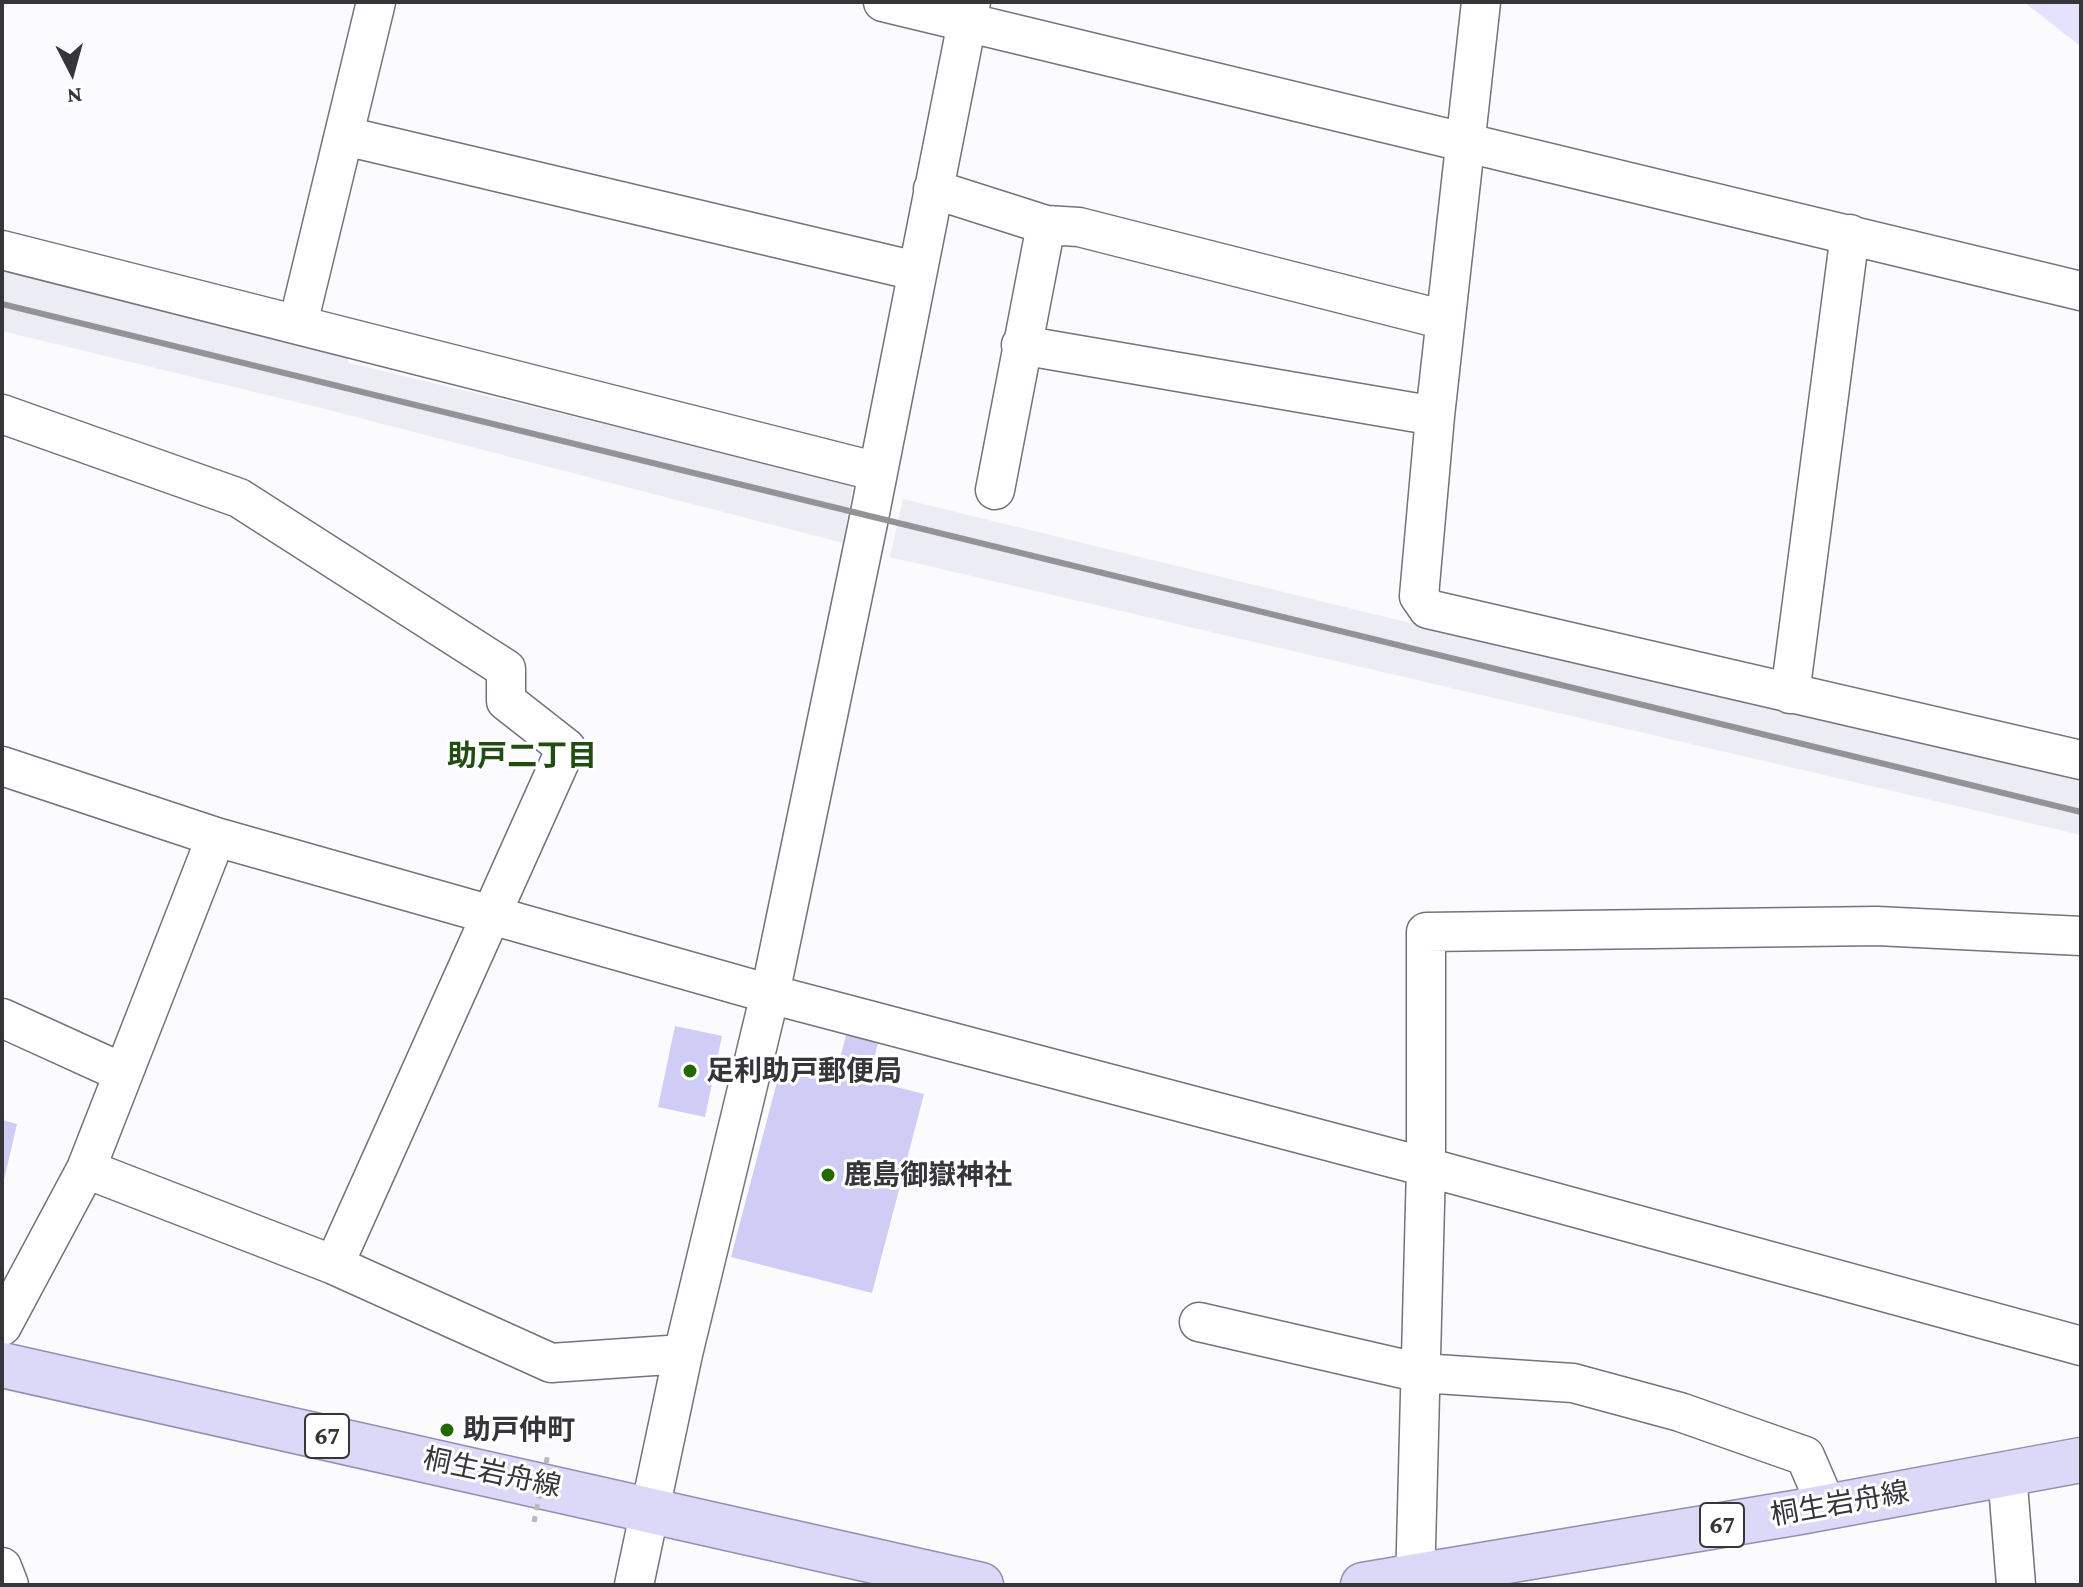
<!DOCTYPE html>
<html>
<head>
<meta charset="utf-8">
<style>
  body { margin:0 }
  #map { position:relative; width:2083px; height:1587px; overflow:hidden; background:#fbfbfe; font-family:"Crimson Pro",serif }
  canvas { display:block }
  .frame { position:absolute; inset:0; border:4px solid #35353a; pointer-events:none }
  .north { position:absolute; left:32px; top:32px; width:80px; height:80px; -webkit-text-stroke:6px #fff; paint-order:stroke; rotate:174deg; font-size:22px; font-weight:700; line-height:32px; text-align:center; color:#35353a }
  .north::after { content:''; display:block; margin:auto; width:28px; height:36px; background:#35353a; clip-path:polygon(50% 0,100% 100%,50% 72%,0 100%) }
</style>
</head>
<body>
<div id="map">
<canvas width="2083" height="1587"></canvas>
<div class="frame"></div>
<div class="north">N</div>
</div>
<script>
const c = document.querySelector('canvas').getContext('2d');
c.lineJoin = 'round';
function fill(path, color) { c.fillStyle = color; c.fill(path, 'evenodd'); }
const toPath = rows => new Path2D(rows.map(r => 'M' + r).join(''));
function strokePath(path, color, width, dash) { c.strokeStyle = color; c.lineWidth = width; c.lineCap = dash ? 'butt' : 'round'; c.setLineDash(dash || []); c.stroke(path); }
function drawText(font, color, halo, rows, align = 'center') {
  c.font = font + ' "Crimson Pro","Noto Sans JP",serif'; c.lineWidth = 6; c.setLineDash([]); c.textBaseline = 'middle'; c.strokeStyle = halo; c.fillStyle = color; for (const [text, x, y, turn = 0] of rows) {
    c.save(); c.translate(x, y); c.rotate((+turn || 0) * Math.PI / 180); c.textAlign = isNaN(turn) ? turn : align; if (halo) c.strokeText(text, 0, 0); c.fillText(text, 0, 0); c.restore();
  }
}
fill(toPath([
  [2,262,345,350,349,363,853,483,843,543,321,408,2,331],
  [903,499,1406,622,2081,776,2081,835,890,557]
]), '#ececf4');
fill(toPath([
  [2024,2,2081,2,2081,46,2079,45]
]), '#e4e2fc');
fill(toPath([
  [675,1026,722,1036,705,1117,658,1107],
  [847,1032,879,1040,868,1080,924,1094,872,1293,731,1257,783,1059,836,1073],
  [2,1120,17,1124,3,1184,2,1184]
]), '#cfccf5');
const minor = toPath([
  [883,2,2081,291],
  [1481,2,1435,416,1419,596,1428,609,2081,760],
  [345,136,916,271],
  [933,189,1046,225,1079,227,1445,320],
  [2,250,878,472],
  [298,324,376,2],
  [1021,345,1435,416],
  [2,414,239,498,506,669,506,701,566,748,334,1265],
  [995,490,1046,225],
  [1790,694,1850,234],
  [2,766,216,837,770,994,1426,1167,2081,1346],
  [2,1018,123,1073],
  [86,1169,334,1265,551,1363,683,1354],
  [1199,1322,1421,1373,1573,1383,1680,1412,1805,1456,1827,1507],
  [2,1326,86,1169,216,837],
  [2007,1473,2016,1585],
  [2,1567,9,1585],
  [634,1585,683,1354,770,994,869,518,971,2],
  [1415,1585,1426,1167,1426,932,1877,926,2081,936]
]);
const major = toPath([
  [2,1365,981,1585],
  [1363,1585,1800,1512,2081,1460]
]);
strokePath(minor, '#73727d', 41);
strokePath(major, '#928fb2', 47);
strokePath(minor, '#fff', 38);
strokePath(major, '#dcd9f8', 44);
strokePath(toPath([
  [2,304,2081,812]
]), '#939397', 6);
strokePath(toPath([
  [534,1522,548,1454]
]), '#bababe', 5, [6, 6]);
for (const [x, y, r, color] of [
  [690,1071,8,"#236800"],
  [828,1175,8,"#236800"],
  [447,1430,8,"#236800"]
]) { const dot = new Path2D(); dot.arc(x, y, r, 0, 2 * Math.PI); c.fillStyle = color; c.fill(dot); strokePath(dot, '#fff', 3); }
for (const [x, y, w] of [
  [327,1436,44],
  [1722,1525,44]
]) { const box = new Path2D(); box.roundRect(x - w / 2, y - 22, w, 44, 6); c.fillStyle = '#fff'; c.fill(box); strokePath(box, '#35353a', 2); }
drawText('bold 26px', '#35353a', null, [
  ["67",327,1436],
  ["67",1722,1525]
]);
drawText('bold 28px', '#35353a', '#fff', [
  ["足利助戸郵便局",706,1071],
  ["鹿島御嶽神社",844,1175],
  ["助戸仲町",463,1430]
], 'left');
drawText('28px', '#35353a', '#fff', [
  ["桐生岩舟線",492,1473,12],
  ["桐生岩舟線",1840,1504,-10]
]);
drawText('bold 30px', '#224d12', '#fff', [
  ["助戸二丁目",522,757]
]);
</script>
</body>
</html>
